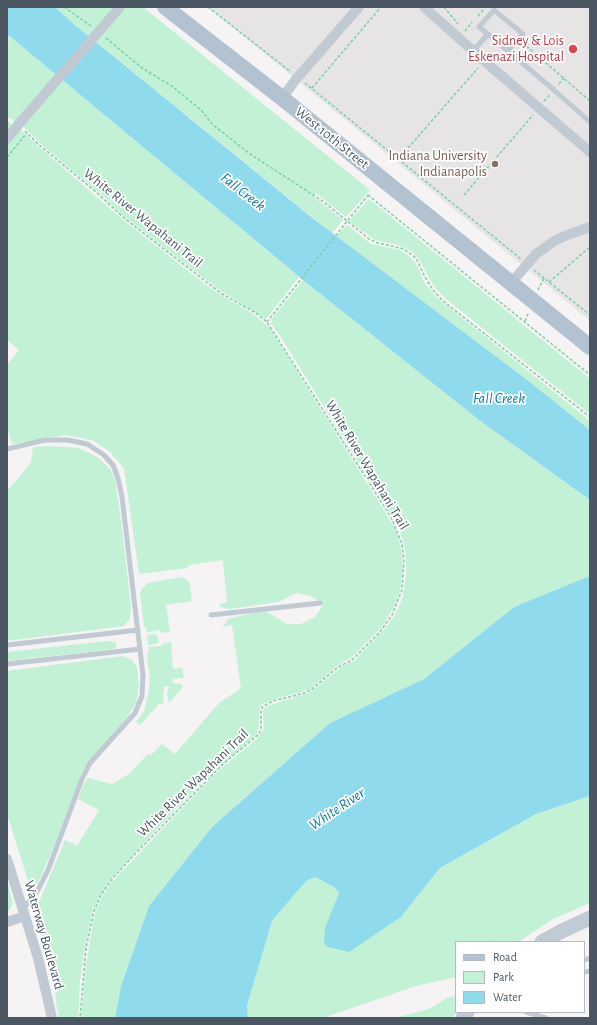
<!DOCTYPE html>
<html>
<head>
<meta charset="utf-8">
<style>
  body { margin:0 }
  #map { position:relative; width:597px; height:1025px; overflow:hidden; background:#f5f3f3; font-family:"Alegreya Sans",sans-serif }
  canvas { display:block }
  .frame { position:absolute; inset:0; border:8px solid #4a5661; pointer-events:none }
  .legend { position:absolute; left:455px; top:941px; width:130px; height:72px; box-sizing:border-box; background:#fff; border:1px solid #b7bbc0; margin:0; padding:5px 7px; list-style:none; font-size:12px; color:#4a5661 }
  .legend li { display:flex; align-items:center; gap:8px; height:20px }
  .legend b { width:20px; border:1px solid #b7bbc0 }
</style>
</head>
<body>
<div id="map">
<canvas width="597" height="1025"></canvas>
<div class="frame"></div>
<ul class="legend">
<li><b style="height:5px;background:#b3c2d1"></b>Road</li>
<li><b style="height:11px;background:#c3f1d5"></b>Park</li>
<li><b style="height:11px;background:#90daee"></b>Water</li>
</ul>
</div>
<script>
const c = document.querySelector('canvas').getContext('2d');
c.lineJoin = 'round';
function fill(path, color) { c.fillStyle = color; c.fill(path, 'evenodd'); }
const toPath = rows => new Path2D(rows.map(r => 'M' + r).join(''));
function strokePath(path, color, width, dash) { c.strokeStyle = color; c.lineWidth = width; c.lineCap = dash ? 'butt' : 'round'; c.setLineDash(dash || []); c.stroke(path); }
function drawText(font, color, halo, rows, align = 'center') {
  c.font = font + ' "Alegreya Sans",sans-serif'; c.lineWidth = 3.5; c.setLineDash([]); c.textBaseline = 'middle'; c.strokeStyle = halo; c.fillStyle = color; for (const [text, x, y, turn = 0] of rows) {
    c.save(); c.translate(x, y); c.rotate((+turn || 0) * Math.PI / 180); c.textAlign = isNaN(turn) ? turn : align; if (halo) c.strokeText(text, 0, 0); c.fillText(text, 0, 0); c.restore();
  }
}
fill(toPath([
  [208,7,590,7,590,321]
]), '#e6e4e5');
fill(toPath([
  [55,7,143,7,370,190,346,217,316,193,314,197,343,220,332,233,76,26],
  [7,34,299,277,266,319,221,291,122,215,102,195,44,147,21,124,7,117],
  [7,121,20,129,39,147,122,219,202,282,222,296,252,313,270,328,390,520,396,530,400,543,402,554,403,568,400,591,396,603,382,627,352,657,338,665,310,689,301,692,282,697,261,704,259,711,259,725,257,734,211,774,153,833,111,879,94,906,85,947,80,981,78,1018,59,1018,56,1003,54,972,37,918,37,907,65,840,77,846,99,810,78,799,84,784,88,778,112,784,129,774,147,755,152,754,162,744,175,754,218,704,241,688,232,625,223,627,228,619,256,612,267,612,287,624,301,624,315,617,323,606,319,601,311,596,297,593,278,602,229,609,220,607,220,604,227,602,223,560,188,565,188,568,139,574,124,468,109,451,92,440,65,435,12,444,7,427,7,365,19,350,7,340],
  [369,199,590,379,590,414,446,299,437,290,429,278,419,259,412,252,406,248,397,245,375,240,349,221],
  [347,225,371,244,400,250,409,256,417,265,424,282,436,297,590,421,590,430,526,379,336,236],
  [303,280,479,420,590,500,590,577,587,577,514,607,424,679,330,723,212,827,149,906,121,986,115,1018,81,1018,85,972,93,923,96,910,103,895,112,882,211,778,224,766,258,738,264,729,263,709,270,705,309,693,342,666,354,661,389,624,398,609,403,596,406,574,406,556,403,540,397,525,281,337,271,324,272,321,271,320],
  [48,446,79,448,99,458,110,469,115,479,121,521,131,607,130,619,124,626,7,641,7,491,22,474,31,462,33,447],
  [183,577,190,583,192,601,166,605,170,632,161,633,160,630,147,632,146,627,144,627,140,592,147,583],
  [157,634,159,643,148,645,147,635],
  [107,641,116,642,116,646,114,649,7,661,7,652],
  [171,642,173,669,182,668,184,678,173,679,172,683,181,684,183,687,169,703,167,694,169,687,164,686,163,705,160,703,140,725,136,722,144,711,148,695,150,682,147,653,149,653,148,647,162,646,162,644],
  [123,656,132,660,137,667,139,686,136,703,126,719,83,770,55,844,38,883,34,886,30,887,7,814,7,671],
  [590,796,590,903,553,919,518,942,456,942,456,977,416,986,323,1018,248,1018,247,1006,272,921,306,881,315,877,334,887,339,893,335,905,401,917,440,868,536,814],
  [7,880,13,904,7,913],
  [456,996,456,1012,452,1018,395,1018,429,1009,447,998]
]), '#c3f1d5');
fill(toPath([
  [7,7,55,7,76,26,315,220,526,379,590,430,590,500,479,420,303,280,7,34],
  [587,577,590,577,590,796,536,814,440,868,401,917,349,952,328,947,324,943,325,928,339,893,334,887,315,877,306,881,272,921,247,1006,248,1018,115,1018,121,986,149,906,212,827,330,723,424,679,514,607]
]), '#90daee');
strokePath(toPath([
  [64,7,91,26],
  [208,7,291,72],
  [444,7,458,24],
  [478,16,484,9],
  [465,31,472,22],
  [106,38,142,68,173,87,202,111,212,124,250,154,324,202,369,239,378,243,404,249,416,258,425,277,433,290,443,301,590,417],
  [523,43,590,101],
  [305,83,521,259],
  [559,84,564,78],
  [312,88,381,7],
  [544,101,550,95],
  [25,131,38,144,96,192,124,218,222,294,256,313,267,322,391,517,402,544,404,560,402,590,392,615,380,632,352,660,338,667,312,689,305,693,273,701,262,707,261,712,261,729,259,734,224,763,180,808,134,855,112,879,101,895,94,911,86,948,80,1018],
  [408,148,478,68],
  [7,157,27,133],
  [368,195,590,375],
  [464,195,533,115],
  [534,270,590,315],
  [549,282,590,247],
  [538,290,544,278],
  [525,321,528,314]
]), '#7ad0a6', 1.5, [3, 2]);
strokePath(toPath([
  [473,51,488,34],
  [508,51,523,34,494,10,479,27,488,34,508,51,554,90,590,122],
  [7,449,45,440,68,440,87,444,104,455,113,465,118,478,122,497,143,675,142,696,135,713,90,763,82,779,48,870,38,890,23,909],
  [211,615,320,603],
  [7,645,138,630],
  [7,664,140,649],
  [584,960,590,958],
  [584,972,590,971],
  [526,1012,546,1018]
]), '#c1cad2', 5);
strokePath(toPath([
  [424,7,481,58,590,152],
  [282,98,297,78,359,7],
  [7,139,18,125],
  [511,283,536,254,554,241,567,235,590,227],
  [7,859,38,958,52,1018],
  [7,922,25,916]
]), '#c1cad2', 10);
strokePath(toPath([
  [542,942,562,931,590,918],
  [463,1018,467,1012]
]), '#c1cbd6', 15);
strokePath(toPath([
  [165,7,282,98,590,347]
]), '#b3c2d1', 16);
strokePath(toPath([
  [267,322,368,195]
]), '#7ad0a6', 1.5, [3, 2]);
strokePath(toPath([
  [18,125,120,7]
]), '#c1cad2', 10);
for (const [x, y, r, color] of [
  [573,49,5,"#e0444e"],
  [495,164,4,"#8d6e63"]
]) { const dot = new Path2D(); dot.arc(x, y, r, 0, 2 * Math.PI); c.fillStyle = color; c.fill(dot); strokePath(dot, '#fff', 1.5); }
drawText('14px', '#be3a42', '#fff', [
  ["Sidney & Lois",564,41],
  ["Eskenazi Hospital",564,57]
], 'right');
drawText('14px', '#4a5661', '#fff', [
  ["West 10th Street",332,138,39],
  ["White River Wapahani Trail",143,218,39],
  ["White River Wapahani Trail",367,465,59],
  ["White River Wapahani Trail",193,783,-44],
  ["Waterway Boulevard",44,935,74]
]);
drawText('14px', '#785e54', '#fff', [
  ["Indiana University",487,156],
  ["Indianapolis",487,172]
], 'right');
drawText('italic 15px', '#0c7c9b', '#fff', [
  ["Fall Creek",243,192,38],
  ["Fall Creek",499,398],
  ["White River",337,809,-34]
]);
</script>
</body>
</html>
